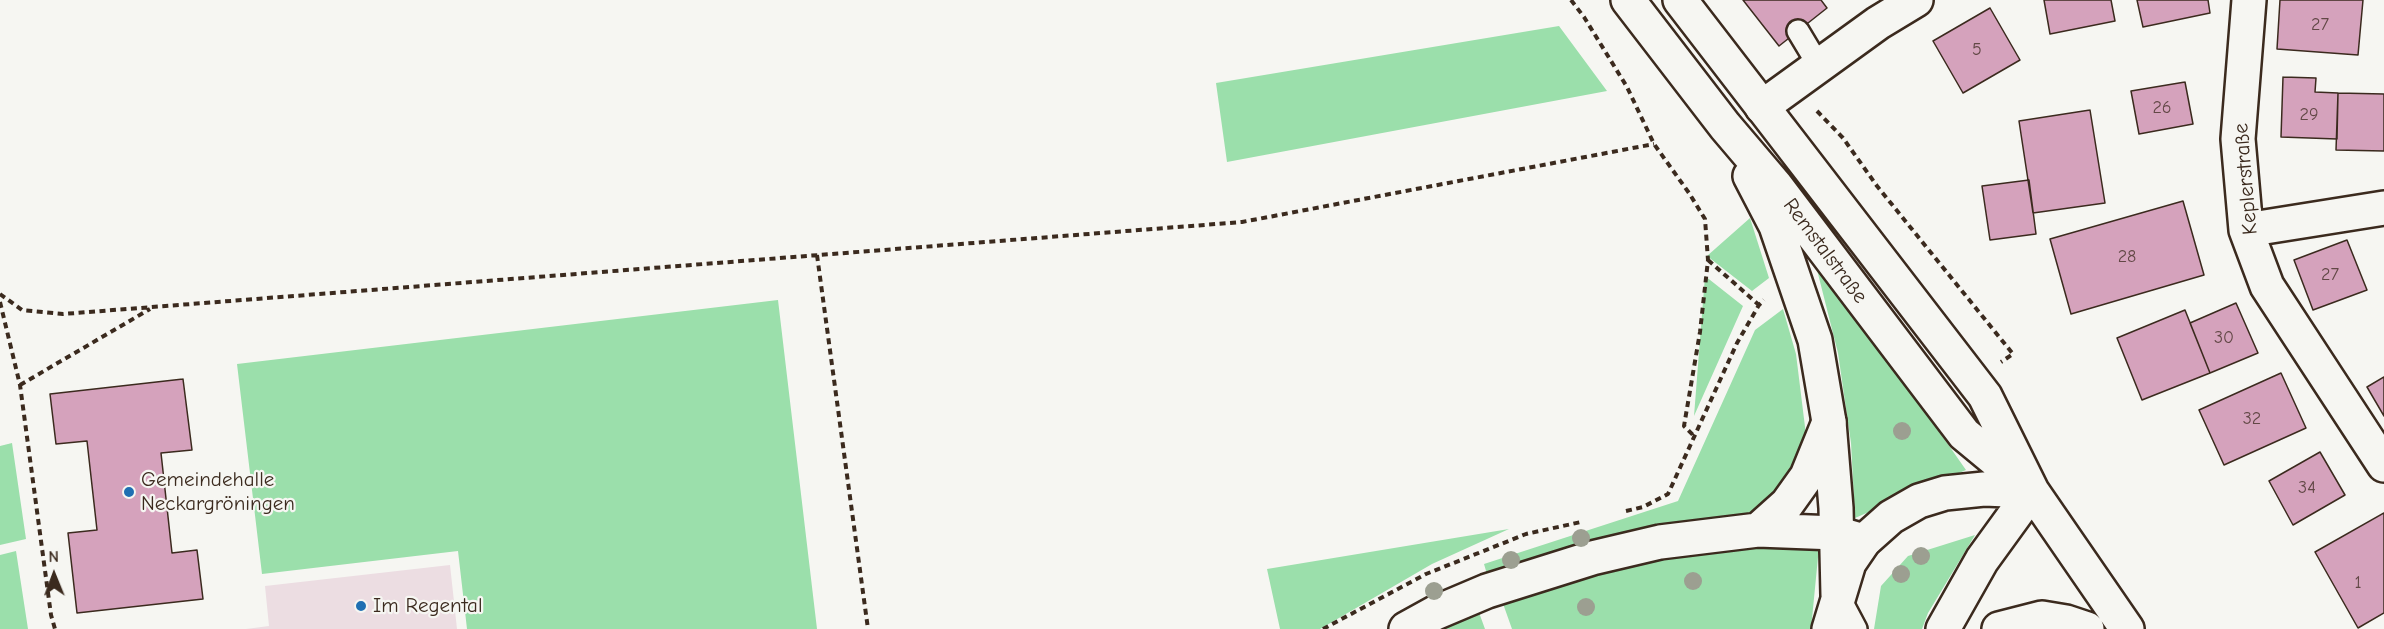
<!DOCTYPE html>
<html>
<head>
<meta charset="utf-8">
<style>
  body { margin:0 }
  #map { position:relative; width:2384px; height:629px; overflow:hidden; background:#f6f6f2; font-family:"Comic Neue",sans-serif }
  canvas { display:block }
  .north { position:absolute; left:24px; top:545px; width:60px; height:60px; -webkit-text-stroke:4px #f6f6f2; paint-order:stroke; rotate:359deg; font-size:16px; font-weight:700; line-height:24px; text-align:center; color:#3b2a1e }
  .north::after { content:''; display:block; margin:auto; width:21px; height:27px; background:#3b2a1e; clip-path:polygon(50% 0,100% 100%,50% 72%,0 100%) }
</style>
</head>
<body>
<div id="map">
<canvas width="2384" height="629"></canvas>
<div class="north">N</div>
</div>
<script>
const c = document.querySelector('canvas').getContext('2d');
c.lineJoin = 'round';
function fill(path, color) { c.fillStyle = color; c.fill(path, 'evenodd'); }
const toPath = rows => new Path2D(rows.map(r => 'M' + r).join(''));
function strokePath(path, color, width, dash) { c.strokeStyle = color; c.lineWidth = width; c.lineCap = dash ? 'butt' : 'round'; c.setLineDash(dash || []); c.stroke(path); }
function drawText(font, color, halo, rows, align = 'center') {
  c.font = font + ' "Comic Neue",sans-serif'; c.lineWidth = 4.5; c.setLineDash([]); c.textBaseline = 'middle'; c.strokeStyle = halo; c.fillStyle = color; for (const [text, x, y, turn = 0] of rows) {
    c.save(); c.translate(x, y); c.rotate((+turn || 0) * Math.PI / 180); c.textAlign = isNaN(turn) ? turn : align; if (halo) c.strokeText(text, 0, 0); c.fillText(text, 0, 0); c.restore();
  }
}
fill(toPath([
  [450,565,457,629,246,629,269,626,265,586]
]), '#ecdde2');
fill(toPath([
  [1559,26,1607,91,1227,162,1216,83],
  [1750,218,1769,278,1752,291,1707,256],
  [1812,250,1966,470,1855,518,1851,443,1838,353],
  [1705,276,1743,306,1694,416],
  [778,300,817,629,467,629,458,551,262,574,237,364],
  [1783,309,1796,354,1807,443,1756,523,1489,581,1484,564,1678,501,1755,330],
  [12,443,26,539,0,545,0,446],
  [1509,529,1432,564,1320,629,1280,629,1267,569],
  [1975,535,1928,613,1922,629,1874,629,1881,586,1908,556],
  [1819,547,1811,629,1512,629,1501,598,1571,575,1700,550],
  [16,551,28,629,0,629,0,555],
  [1477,607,1485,629,1446,629,1446,627]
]), '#9bdfab');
const building = toPath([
  [1743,0,1821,0,1827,8,1779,46,1743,0],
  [2044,0,2111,0,2115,21,2050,34,2044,0],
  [2137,0,2208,0,2210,13,2143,27,2137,0],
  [2280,0,2363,0,2358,55,2277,49,2280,0],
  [1990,8,2020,60,1963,93,1933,41,1990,8],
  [2283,77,2316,78,2315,92,2338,93,2337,139,2281,137,2283,77],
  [2185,82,2193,124,2139,134,2131,91,2185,82],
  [2338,93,2384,94,2384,151,2336,150,2338,93],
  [2090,110,2105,203,2033,213,2019,121,2090,110],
  [2029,180,2036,234,1990,240,1982,186,2029,180],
  [2183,201,2204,275,2071,314,2050,239,2183,201],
  [2347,240,2367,290,2313,310,2294,260,2347,240],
  [2236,303,2258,353,2210,373,2190,323,2236,303],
  [2185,310,2210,373,2142,400,2117,338,2185,310],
  [2281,373,2306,428,2224,465,2199,410,2281,373],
  [2384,377,2384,416,2367,387,2384,377],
  [183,379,192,450,161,453,172,553,197,550,203,599,77,613,68,533,97,530,87,441,56,444,50,394,183,379],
  [2320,452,2345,495,2293,525,2269,481,2320,452],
  [2384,513,2384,613,2358,628,2315,552,2384,513]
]);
fill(building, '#d5a2bc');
strokePath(building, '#3b2a1e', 1.5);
const lane = toPath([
  [1798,31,1819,66],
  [1838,595,1856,629]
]);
const street = toPath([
  [2249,0,2238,139,2246,230,2267,286,2384,465],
  [1762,107,1878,23,1916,0],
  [2246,230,2384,208],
  [1758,530,1836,533,1864,541],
  [1406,629,1435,613,1487,591,1592,558,1660,542,1758,530,1787,504,1807,476,1829,422]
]);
const secondary = toPath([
  [1628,0,1725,126,1776,186,1964,434,2022,482],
  [1680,0,1985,396,2032,491,2127,629],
  [1750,176,1776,226,1815,340,1829,422,1836,508,1838,595],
  [1829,629,1849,563,1864,541,1891,517,1919,501,1945,493,1984,489,2032,491],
  [1943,629,1982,560,2032,491],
  [1999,629,2042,618,2066,622,2087,629]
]);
strokePath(lane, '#3b2a1e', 26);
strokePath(street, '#3b2a1e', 38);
strokePath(secondary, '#3b2a1e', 38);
strokePath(toPath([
  [1571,0,1584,17,1627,87,1654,144,1689,193,1705,219,1708,260,1700,332,1684,426,1694,436],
  [1817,111,1843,138,1877,186,2013,354,2001,362],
  [817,255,868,629],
  [1708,260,1759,305],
  [0,294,22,310,63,314,1242,222,1654,144],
  [0,302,20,385,51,615,55,629],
  [20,385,150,309],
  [1626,511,1643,507,1668,494,1737,343,1759,305,1764,300],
  [1323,629,1426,574,1526,534,1581,522]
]), '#3b2a1e', 4, [6, 4.5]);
strokePath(lane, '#f6f6f2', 21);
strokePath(street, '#f6f6f2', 33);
strokePath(secondary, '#f6f6f2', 33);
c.fillStyle = '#9c9f91';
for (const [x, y] of [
  [1902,431],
  [1581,538],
  [1921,556],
  [1511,560],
  [1901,574],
  [1693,581],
  [1434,591],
  [1586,607]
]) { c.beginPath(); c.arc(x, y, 9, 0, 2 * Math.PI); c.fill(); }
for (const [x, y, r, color] of [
  [129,492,6,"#1f6fb2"],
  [361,606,6,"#1f6fb2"]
]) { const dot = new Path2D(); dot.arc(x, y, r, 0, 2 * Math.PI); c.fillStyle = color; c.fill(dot); strokePath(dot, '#f6f6f2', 2); }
drawText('18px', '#624846', null, [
  ["27",2320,25],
  ["5",1977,50],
  ["26",2162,108],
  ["29",2309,115],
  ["28",2127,257],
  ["27",2330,275],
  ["30",2224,338],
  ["32",2252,419],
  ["34",2307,488],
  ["1",2358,583]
]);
drawText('21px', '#3b2a1e', '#f6f6f2', [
  ["Keplerstraße",2246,179,-95],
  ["Remstalstraße",1825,251,53]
]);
drawText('21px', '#3b2a1e', '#f6f6f2', [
  ["Gemeindehalle",141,480],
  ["Neckargröningen",141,504],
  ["Im Regental",373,606]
], 'left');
</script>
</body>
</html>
